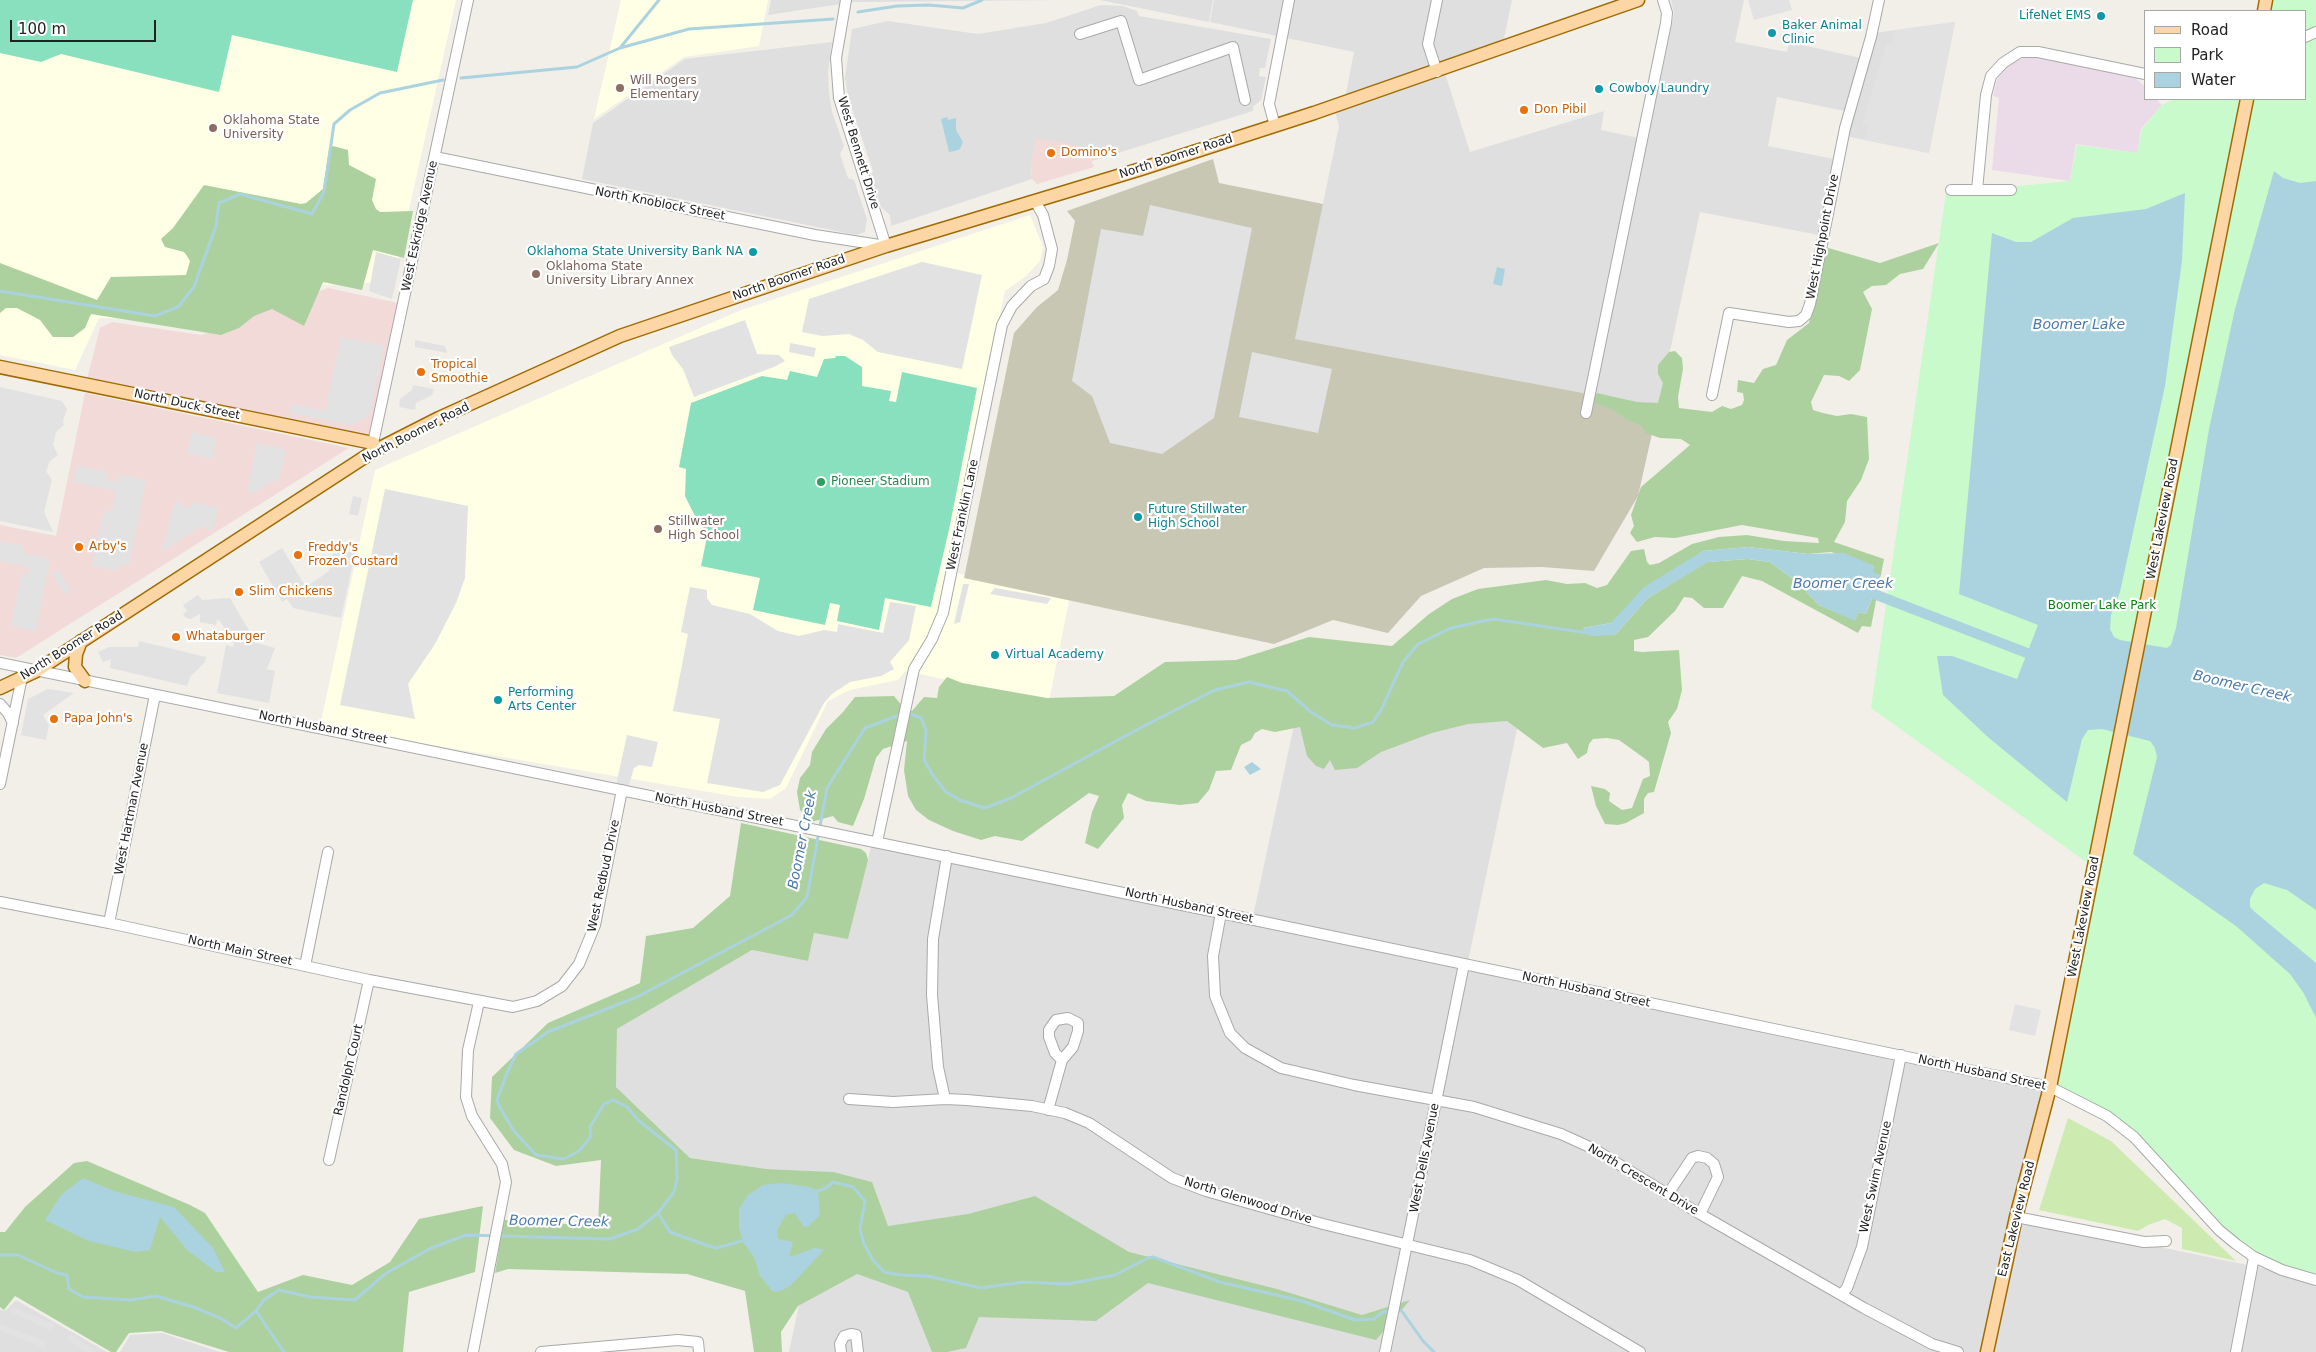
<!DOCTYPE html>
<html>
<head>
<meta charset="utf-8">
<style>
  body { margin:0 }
  #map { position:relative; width:2316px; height:1352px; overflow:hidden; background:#f2efe9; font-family:"DejaVu Sans",sans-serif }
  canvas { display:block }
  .legend { position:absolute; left:2144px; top:10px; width:162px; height:90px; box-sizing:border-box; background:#fff; border:1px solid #a7a7a7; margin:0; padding:6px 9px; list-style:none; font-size:15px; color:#222 }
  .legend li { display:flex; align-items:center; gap:10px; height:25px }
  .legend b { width:25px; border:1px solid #a7a7a7 }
  .scale { position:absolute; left:10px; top:20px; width:146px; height:22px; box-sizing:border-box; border:2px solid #222; border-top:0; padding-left:6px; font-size:15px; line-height:18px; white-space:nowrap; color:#222; -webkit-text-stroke:4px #fff; paint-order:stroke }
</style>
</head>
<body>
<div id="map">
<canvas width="2316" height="1352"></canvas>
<ul class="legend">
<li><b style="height:6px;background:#fcd6a4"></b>Road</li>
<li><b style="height:14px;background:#c8facc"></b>Park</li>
<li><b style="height:14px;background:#aad3df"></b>Water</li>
</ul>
<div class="scale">100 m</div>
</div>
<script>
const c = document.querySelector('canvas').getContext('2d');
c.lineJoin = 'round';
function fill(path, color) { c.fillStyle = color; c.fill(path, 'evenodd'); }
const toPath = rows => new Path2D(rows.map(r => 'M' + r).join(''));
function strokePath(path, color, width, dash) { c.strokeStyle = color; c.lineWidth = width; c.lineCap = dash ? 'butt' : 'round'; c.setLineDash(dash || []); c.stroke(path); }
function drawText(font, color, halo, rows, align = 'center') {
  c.font = font + ' "DejaVu Sans",sans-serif'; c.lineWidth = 4.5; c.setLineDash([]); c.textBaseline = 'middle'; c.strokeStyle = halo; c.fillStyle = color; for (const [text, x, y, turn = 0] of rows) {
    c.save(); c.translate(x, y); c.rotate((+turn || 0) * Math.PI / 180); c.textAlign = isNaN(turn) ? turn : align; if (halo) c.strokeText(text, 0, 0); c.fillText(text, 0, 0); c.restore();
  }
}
fill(toPath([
  [771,0,1063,0,854,2,768,15],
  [1100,0,1213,0,1209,22],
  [1214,0,1512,0,1502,48,1443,67,1470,152,1604,111,1601,130,1648,140,1674,14,1671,0,1744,0,1735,42,1787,52,1789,42,1865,59,1874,33,1955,22,1929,153,1845,136,1849,112,1777,97,1768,146,1839,160,1824,236,1700,212,1658,407,1295,339,1339,126,1333,103,1345,99,1354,52,1210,22],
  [1101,5,1123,6,1137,11,1139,16,1271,39,1265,68,1260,68,1259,76,1266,77,1261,100,1253,107,1253,111,1092,161,1086,147,1078,147,1031,164,1032,179,891,226,890,215,881,207,871,176,873,171,848,97,845,78,852,29,888,21,978,34,1046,23],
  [832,42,828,73,829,92,832,112,844,146,840,154,848,178,854,180,867,219,865,232,856,235,582,179,593,123,685,59],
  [1306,669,1520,715,1467,966,2052,1087,2022,1219,2316,1279,2316,1352,789,1352,827,1172,767,1169,690,1158,616,1087,617,1029,752,950,808,961,814,933,848,938,872,843,1252,921],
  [16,1300,107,1352,0,1352,0,1309,5,1311],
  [162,1333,220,1352,120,1352,130,1335]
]), '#e0dfdf');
fill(toPath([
  [1036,138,1087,147,1094,167,1037,184,1032,179,1031,164],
  [328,288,403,304,373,442,86,383,100,328,112,322,202,335,229,325,263,300,306,296],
  [85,393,349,448,16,658,0,655,0,525,56,536]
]), '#f2dad9');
fill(toPath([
  [2032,55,2134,76,2145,87,2145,99,2156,99,2162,105,2141,129,2137,153,2076,144,2070,181,1992,170,1999,98,1993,96,1997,80,2008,64]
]), '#ebdbe8');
fill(toPath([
  [0,0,456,0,393,281,270,288,209,320,99,318,75,370,0,355],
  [621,0,768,0,759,46,684,57,594,119],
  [1030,215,1043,247,1040,261,1026,276,1005,291,945,571,1070,596,1049,701,905,671,898,680,850,690,828,701,786,788,770,799,738,797,320,726,375,470,741,310]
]), '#ffffe5');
fill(toPath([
  [1213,159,1219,183,1323,204,1295,339,1658,407,1638,496,1594,571,1542,567,1484,568,1421,596,1388,633,1333,620,1274,644,964,578,1014,333,1037,307,1058,290,1067,260,1075,221,1067,211]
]), '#c7c7b4');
fill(toPath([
  [2068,1118,2111,1141,2236,1261,2182,1249,2182,1228,2165,1219,2148,1225,2138,1231,2039,1210]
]), '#cdebb0');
fill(toPath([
  [333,146,348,150,349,165,376,179,372,200,376,209,380,212,413,211,404,258,373,250,362,290,323,282,304,326,272,309,254,316,239,328,221,335,91,314,85,328,73,337,53,337,40,320,17,308,6,308,0,313,0,263,97,300,111,277,186,275,190,261,187,256,184,252,165,247,161,239,173,228,204,185,301,204,306,203,323,189,329,149],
  [1939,243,1923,269,1900,274,1886,285,1872,286,1863,292,1872,309,1860,370,1849,381,1839,376,1824,375,1811,402,1813,410,1823,413,1837,416,1851,414,1867,417,1869,459,1861,480,1847,501,1845,522,1834,542,1884,559,1871,627,1862,626,1858,633,1762,581,1742,576,1723,608,1704,608,1692,598,1684,597,1675,611,1648,637,1634,640,1634,651,1642,652,1679,650,1682,690,1677,709,1668,722,1671,733,1654,792,1648,793,1644,799,1644,813,1626,823,1618,825,1605,824,1596,806,1591,786,1605,789,1610,793,1609,801,1622,810,1632,808,1643,779,1650,776,1649,762,1644,758,1619,740,1607,738,1593,739,1589,744,1587,753,1578,759,1567,743,1543,748,1507,721,1468,724,1432,733,1381,752,1357,768,1335,770,1330,760,1324,769,1316,766,1307,756,1300,727,1275,732,1262,729,1255,733,1251,740,1241,745,1231,770,1216,771,1209,790,1198,803,1180,805,1146,801,1128,793,1122,805,1124,818,1098,849,1085,843,1092,812,1099,796,1089,793,1022,841,995,836,981,840,953,831,929,820,916,810,908,796,904,770,907,741,883,749,876,758,864,799,853,826,838,822,833,816,811,822,800,810,797,792,800,778,810,765,812,752,826,729,843,712,855,697,894,696,903,707,912,711,924,697,937,698,939,687,947,677,962,683,1047,698,1114,696,1165,662,1236,660,1309,637,1392,646,1429,614,1452,599,1478,589,1546,580,1567,584,1585,583,1597,588,1607,585,1631,551,1644,549,1647,562,1650,565,1659,563,1692,544,1719,537,1747,535,1784,541,1819,543,1818,538,1742,525,1675,538,1655,537,1637,542,1630,533,1634,526,1631,515,1641,487,1690,445,1681,439,1660,438,1646,433,1642,426,1626,419,1612,409,1595,403,1594,398,1597,393,1637,402,1658,403,1663,383,1658,374,1658,365,1669,352,1675,351,1682,358,1683,369,1678,397,1679,408,1712,412,1722,406,1731,409,1742,405,1744,400,1743,393,1737,392,1738,380,1754,383,1763,369,1776,365,1787,340,1809,323,1825,247,1880,263],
  [1748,547,1808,554,1831,552,1874,566,1872,572,1881,576,1866,614,1858,612,1855,620,1819,605,1796,581,1770,562,1748,559,1707,562,1648,598,1615,635,1583,628,1611,623,1703,551],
  [741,823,861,849,866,853,868,860,848,939,814,933,808,961,752,950,617,1029,616,1087,690,1158,767,1169,833,1172,872,1182,888,1226,968,1214,1035,1196,1129,1252,1277,1289,1362,1315,1410,1300,1376,1340,1148,1283,1096,1321,979,1317,966,1348,947,1352,932,1352,908,1292,857,1274,798,1306,781,1332,782,1352,754,1352,745,1291,687,1274,508,1269,495,1273,504,1220,598,1226,601,1160,556,1166,514,1150,490,1118,492,1077,548,1023,640,983,646,936,693,928,730,896],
  [87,1161,190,1205,205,1213,258,1292,303,1275,352,1285,390,1262,419,1219,483,1206,475,1272,409,1292,403,1352,229,1352,161,1331,129,1333,116,1352,111,1352,15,1296,4,1310,0,1307,0,1232,5,1232,25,1207,74,1163]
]), '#add19e');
fill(toPath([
  [2267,0,2316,0,2316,1280,2237,1244,2134,1137,2052,1087,2096,869,1871,708,1946,193,2070,181,2077,145,2137,153,2142,129,2162,105,2175,99,2231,99,2247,102,2248,99,2305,99,2305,11,2265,11]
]), '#c8facc');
fill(toPath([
  [0,0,413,0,397,72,232,35,219,92,61,54,41,62,0,53],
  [836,356,845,356,862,367,862,386,891,391,889,401,896,402,902,372,977,388,950,525,931,607,885,598,879,630,837,621,840,605,830,603,825,625,753,610,760,578,701,566,708,532,699,524,685,496,686,469,679,467,691,403,762,376,787,380,790,371,817,377,824,359,835,358]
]), '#88e0be');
fill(toPath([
  [1748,0,1789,0,1792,10,1754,20],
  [1955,22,1929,153,1865,140,1868,126,1862,125,1886,44,1892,45,1895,30],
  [1150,205,1252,228,1214,418,1162,454,1110,443,1092,396,1072,381,1101,229,1143,236],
  [376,252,401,259,392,299,369,291],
  [922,262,982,275,962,369,878,352,863,340,849,334,822,336,802,332,809,299],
  [745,320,757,354,779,355,785,361,774,367,694,397,683,369,672,355,669,347],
  [341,337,384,346,371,409,367,417,352,425,290,413,292,404,325,411],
  [415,340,445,346,447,353,415,347],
  [790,343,816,348,814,357,789,352],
  [1252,352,1332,369,1318,433,1239,417],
  [413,385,434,389,432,395,416,403,415,410,399,407,400,399,412,390],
  [0,387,62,401,67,409,63,421,64,425,56,432,53,445,58,455,50,461,46,471,52,480,44,512,53,532,0,521],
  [192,432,217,438,212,459,187,453],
  [257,443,286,450,278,482,272,481,254,493,247,492],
  [77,466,107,472,106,480,117,482,119,474,146,480,129,566,120,564,118,571,92,566,104,510,112,512,116,491,73,482],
  [385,489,468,506,465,578,456,603,435,644,408,684,415,719,340,705],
  [353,496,362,498,358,516,349,514],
  [182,500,182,506,185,508,196,503,218,508,213,531,208,530,203,525,162,552,174,505],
  [0,541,22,545,25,554,50,559,36,631,11,626,22,573,28,574,29,571,27,567,0,561],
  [282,548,306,587,329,571,334,549,355,553,341,618,293,608,287,599,282,602,259,562],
  [58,570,71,590,65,594,52,574],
  [963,584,969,584,960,622,954,624],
  [690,587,707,590,707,598,712,605,750,614,778,631,799,636,824,630,837,632,838,624,883,633,890,602,916,606,909,640,890,662,894,669,881,676,850,682,832,694,824,703,780,785,763,792,707,783,720,719,673,711,688,634,681,632],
  [995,588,1051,598,1047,604,990,594],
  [198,595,202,600,230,598,250,632,243,634,245,640,275,648,267,669,275,671,269,703,217,693,226,645,233,647,234,644,220,621,217,620,216,625,200,622,200,614,191,619,186,618,183,614,187,611,183,605],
  [139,641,206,657,205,662,190,677,187,686,110,668,111,659,103,662,98,652,109,647,138,647],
  [48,689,74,693,43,715,49,726,46,740,21,735,28,699],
  [627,735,658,742,652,767,639,765,634,768,628,788,616,785],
  [2015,1004,2041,1010,2035,1036,2009,1030],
  [12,1307,55,1324,52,1331,10,1312],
  [0,1324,47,1342,44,1348,0,1331],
  [71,1334,97,1352,86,1352,67,1339]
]), '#e2e2e2');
fill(toPath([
  [947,117,948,120,956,118,956,130,963,142,960,149,955,151,949,152,941,119],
  [2274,171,2283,178,2300,183,2316,181,2316,910,2287,890,2264,883,2255,889,2250,899,2250,907,2255,912,2316,963,2316,1018,2303,992,2290,974,2236,926,2133,854,2157,757,2155,748,2150,741,2102,729,2088,730,2082,739,2067,802,1989,738,1943,695,1937,656,1952,656,2017,679,2038,625,1959,594,1992,233,2016,242,2031,242,2073,218,2146,209,2185,193,2182,261,2165,386,2120,592,2111,615,2110,629,2114,637,2120,640,2167,648,2171,645,2176,628,2209,429,2235,309],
  [1497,267,1505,269,1502,286,1493,284],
  [1748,547,1808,554,1844,553,1874,566,1873,572,1881,575,1866,614,1858,612,1855,621,1819,605,1796,581,1770,562,1748,559,1708,562,1648,598,1615,635,1591,636,1584,633,1583,628,1611,623,1644,587,1703,551],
  [1252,762,1261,769,1250,775,1244,767],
  [83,1178,114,1191,174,1207,213,1248,225,1272,216,1272,187,1250,160,1217,150,1250,136,1252,89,1241,45,1220,61,1195],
  [781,1183,809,1187,818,1191,820,1215,808,1227,803,1226,795,1213,786,1215,777,1230,778,1239,793,1242,789,1257,815,1248,824,1250,790,1286,780,1291,773,1292,760,1276,754,1257,743,1242,739,1228,739,1209,748,1195,763,1185]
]), '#aad3df');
strokePath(toPath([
  [858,12,897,6,929,5,963,8,982,0],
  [620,48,659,0],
  [461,78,577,67,620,48,689,29,833,19],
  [0,291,155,316,178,307,194,287,199,273,216,226,219,203,240,194,312,214,324,192,334,124,350,110,380,93,443,80],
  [815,1192,826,1188,833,1182,853,1187,865,1201,860,1229,864,1244,873,1260,884,1272,901,1275,927,1276,981,1288,1023,1282,1068,1284,1115,1275,1148,1258,1153,1257,1220,1282,1302,1301,1355,1320,1374,1319,1383,1312,1401,1310,1423,1341,1434,1352],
  [658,1213,670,1232,706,1245,717,1248,745,1240],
  [0,1255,18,1255,57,1273,67,1275,69,1289,83,1297,131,1300,156,1296,196,1308,222,1319,236,1328,256,1311,264,1300,279,1290,310,1297,355,1300,385,1274,431,1248,466,1235,610,1239,638,1229,658,1213,674,1192,677,1179,676,1150,639,1121,627,1107,613,1100,604,1104,590,1127,591,1136,579,1151,564,1159,536,1155,514,1131,499,1106,497,1100,507,1073,516,1054,548,1032,637,997,792,915,807,897,827,788,865,728,897,716,911,714,921,718,926,730,924,760,932,774,946,792,960,800,985,808,1011,798,1142,727,1215,690,1249,682,1287,691,1311,712,1332,725,1355,728,1373,722,1381,710,1403,662,1418,644,1451,628,1493,619,1588,633],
  [256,1311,284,1352]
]), '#aad3df', 3);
strokePath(toPath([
  [1874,594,2027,653]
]), '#aad3df', 10);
const minor = toPath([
  [1080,34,1121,21,1139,80,1233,47,1245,100],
  [2305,37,2316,32],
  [1437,72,1428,44,1437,0],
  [1275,126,1269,104,1289,0],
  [435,157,815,235,886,246,839,98,836,58,846,0],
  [1951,190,2011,190],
  [1977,190,1986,95,1991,76,2003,63,2020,52,2038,52,2145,74],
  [1712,395,1729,313,1789,322,1799,321,1806,315,1810,304,1845,128,1871,37,1879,0],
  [1586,413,1666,23,1667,13,1663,0],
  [374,449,373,443,468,0],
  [0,663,1221,913,2050,1087,2107,1116,2134,1137,2219,1230,2236,1244,2254,1257,2282,1270,2316,1280],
  [0,704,8,713,13,723],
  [0,784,22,677],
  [877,842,914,669,932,639,943,613,1002,325,1012,306,1031,286,1044,279,1049,266,1052,249,1043,215,1035,201],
  [0,902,109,923,369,980,513,1007,537,1001,562,986,579,964,595,925,622,790],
  [1221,913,1213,956,1215,996,1230,1033,1245,1048,1281,1068,1354,1085,1474,1107,1561,1134,1594,1149,1700,1214,1864,1308,1932,1344,1958,1352],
  [109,923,155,695],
  [305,966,328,852],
  [849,1099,893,1102,945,1099,967,1100,1032,1106,1065,1113,1089,1123,1172,1178,1206,1191,1323,1224,1470,1260,1518,1280,1640,1352],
  [945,1099,938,1067,932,995,933,939,947,856],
  [1048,1110,1062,1060,1073,1047,1078,1031,1078,1023,1068,1018,1056,1020,1049,1030,1049,1037,1055,1053,1062,1060],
  [329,1160,369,980],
  [1668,1194,1692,1158,1698,1156,1707,1158,1714,1164,1718,1177,1700,1214],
  [2016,1217,2144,1242,2166,1241],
  [1842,1294,1847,1288,1862,1247,1901,1055],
  [473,1352,506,1182,502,1164,472,1116,466,1097,468,1050,479,1002],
  [541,1352,678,1340,698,1342,699,1352],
  [841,1352,840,1344,844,1336,851,1334,856,1335,858,1352],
  [1385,1352,1464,964],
  [2236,1352,2254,1257]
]);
const major = toPath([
  [2264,11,2266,0],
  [0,367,373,443],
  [81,641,76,654,75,667,85,681],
  [0,688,36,671,374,451,439,418,620,336,886,246,1141,169,1314,113,1638,0],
  [1987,1352,2016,1217,2050,1087,2247,99]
]);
strokePath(minor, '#a9a9a9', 12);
strokePath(major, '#a06b00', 15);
strokePath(minor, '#fff', 10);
strokePath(major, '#fcd6a4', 12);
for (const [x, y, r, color] of [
  [2101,16,5,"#0f9aa8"],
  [1772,33,5,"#0f9aa8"],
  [620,88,5,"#8d6e63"],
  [1599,89,5,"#0f9aa8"],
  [1524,110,5,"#e8710a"],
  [213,128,5,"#8d6e63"],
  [1051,153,5,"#e8710a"],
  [753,252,5,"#0f9aa8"],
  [536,274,5,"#8d6e63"],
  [421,372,5,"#e8710a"],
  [821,482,5,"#2e9e5b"],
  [1138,517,5,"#0f9aa8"],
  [658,529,5,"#8d6e63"],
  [79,547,5,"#e8710a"],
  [298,555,5,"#e8710a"],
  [239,592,5,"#e8710a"],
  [176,637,5,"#e8710a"],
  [995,655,5,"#0f9aa8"],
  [498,700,5,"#0f9aa8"],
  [54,719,5,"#e8710a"]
]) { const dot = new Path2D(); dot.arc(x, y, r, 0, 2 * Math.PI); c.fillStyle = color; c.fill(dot); strokePath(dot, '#fff', 2); }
drawText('12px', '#0d838f', '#fff', [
  ["LifeNet EMS",2091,16,"right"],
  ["Baker Animal",1782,26],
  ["Clinic",1782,40],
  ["Cowboy Laundry",1609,89],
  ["Oklahoma State University Bank NA",743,252,"right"],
  ["Future Stillwater",1148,510],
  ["High School",1148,524],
  ["Virtual Academy",1005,655],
  ["Performing",508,693],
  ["Arts Center",508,707]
], 'left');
drawText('12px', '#785e54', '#fff', [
  ["Will Rogers",630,81],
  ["Elementary",630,95],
  ["Oklahoma State",223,121],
  ["University",223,135],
  ["Oklahoma State",546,267],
  ["University Library Annex",546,281],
  ["Stillwater",668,522],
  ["High School",668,536]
], 'left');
drawText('12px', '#c56008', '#fff', [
  ["Don Pibil",1534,110],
  ["Domino's",1061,153],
  ["Tropical",431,365],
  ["Smoothie",431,379],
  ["Arby's",89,547],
  ["Freddy's",308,548],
  ["Frozen Custard",308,562],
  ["Slim Chickens",249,592],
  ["Whataburger",186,637],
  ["Papa John's",64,719]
], 'left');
drawText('12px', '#222', '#fff', [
  ["West Bennett Drive",858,153,73],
  ["North Boomer Road",1176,157,-18],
  ["North Knoblock Street",660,204,11],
  ["West Eskridge Avenue",420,226,-78],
  ["West Highpoint Drive",1823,237,-79],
  ["North Boomer Road",789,278,-19],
  ["North Duck Street",187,405,12],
  ["North Boomer Road",416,433,-27],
  ["West Franklin Lane",963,515,-78],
  ["West Lakeview Road",2163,519,-79],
  ["North Boomer Road",72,646,-32],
  ["North Husband Street",323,728,11],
  ["West Hartman Avenue",132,809,-79],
  ["North Husband Street",719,810,11],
  ["West Redbud Drive",604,876,-78],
  ["North Husband Street",1189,906,12],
  ["West Lakeview Road",2084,917,-79],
  ["North Main Street",240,951,12],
  ["North Husband Street",1586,990,12],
  ["Randolph Court",349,1070,-77],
  ["North Husband Street",1982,1073,12],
  ["West Dells Avenue",1425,1158,-79],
  ["West Swim Avenue",1876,1177,-78],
  ["North Crescent Drive",1643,1180,31],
  ["North Glenwood Drive",1248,1201,17],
  ["East Lakeview Road",2017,1219,-76]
]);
drawText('12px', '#27864d', '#fff', [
  ["Pioneer Stadium",831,482]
], 'left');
drawText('12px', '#0c8416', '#fff', [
  ["Boomer Lake Park",2102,606]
]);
drawText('italic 14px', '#4a7aab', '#fff', [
  ["Boomer Lake",2079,325],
  ["Boomer Creek",1843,584],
  ["Boomer Creek",2242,687,13],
  ["Boomer Creek",803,840,-79],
  ["Boomer Creek",559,1222,1]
]);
</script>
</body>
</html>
